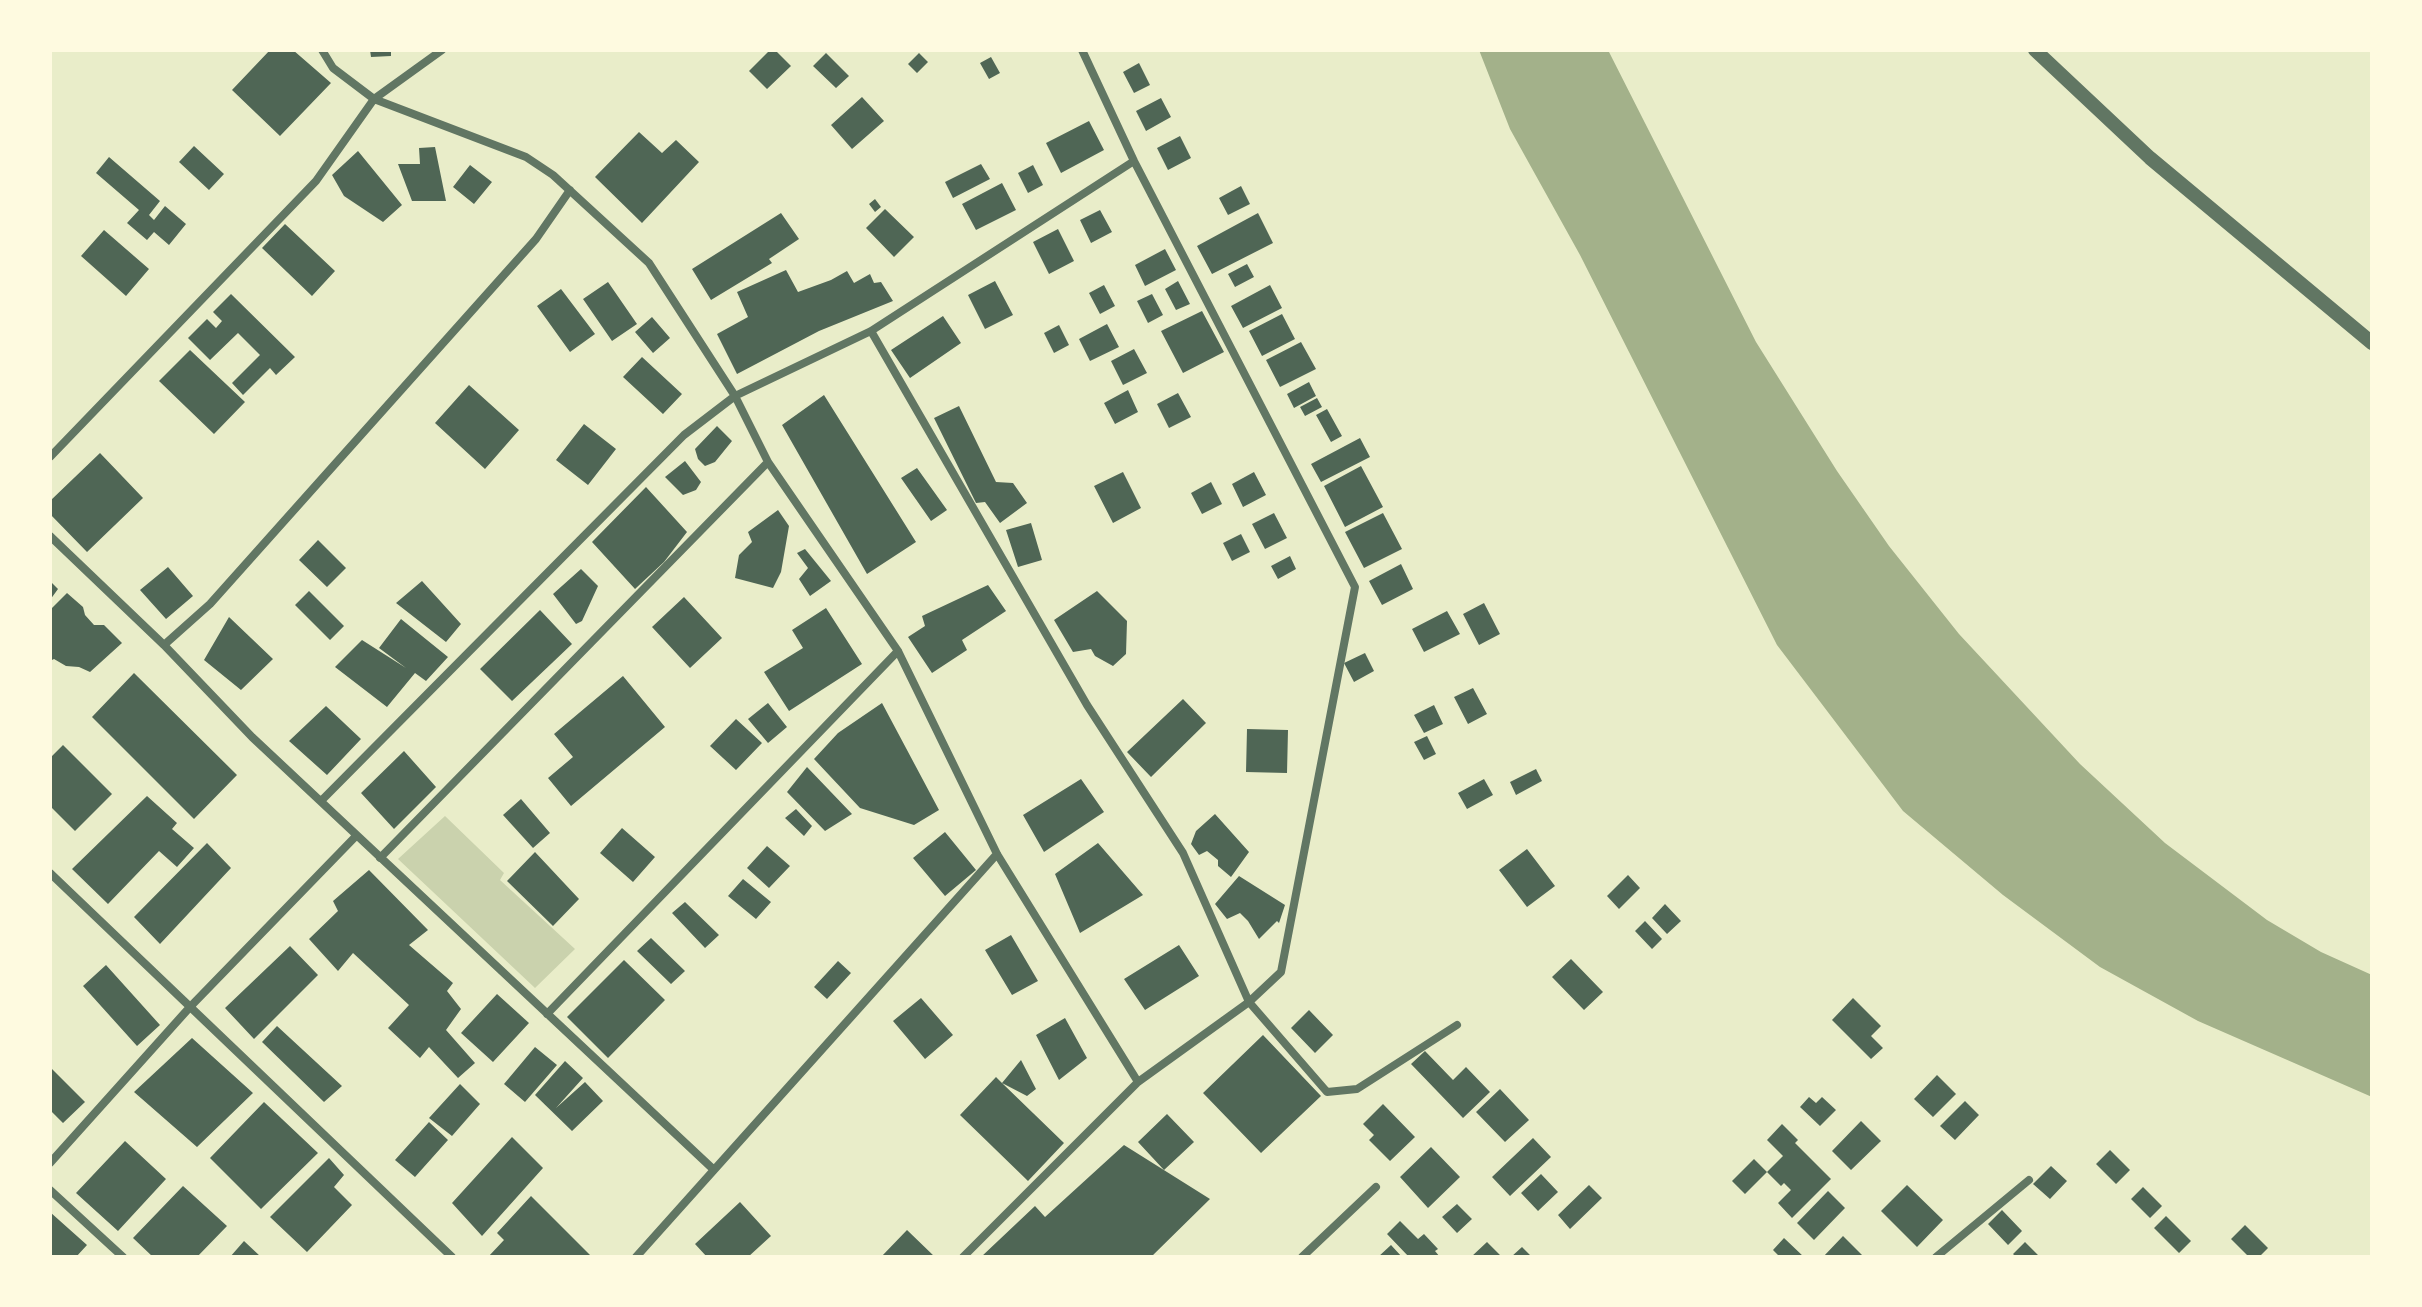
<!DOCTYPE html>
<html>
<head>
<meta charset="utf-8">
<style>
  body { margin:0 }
  #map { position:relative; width:2422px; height:1307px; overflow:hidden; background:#e9edc9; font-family:Ubuntu,sans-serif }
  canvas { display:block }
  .frame { position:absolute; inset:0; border:52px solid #fefae0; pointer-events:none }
</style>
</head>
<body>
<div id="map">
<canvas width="2422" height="1307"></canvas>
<div class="frame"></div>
</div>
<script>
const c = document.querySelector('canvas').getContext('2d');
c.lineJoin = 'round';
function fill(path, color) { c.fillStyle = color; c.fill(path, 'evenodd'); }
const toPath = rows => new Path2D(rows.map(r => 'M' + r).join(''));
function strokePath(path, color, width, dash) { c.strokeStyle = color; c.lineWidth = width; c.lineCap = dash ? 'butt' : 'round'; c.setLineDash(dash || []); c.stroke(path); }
fill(toPath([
  [445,816,504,873,500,880,575,949,535,988,398,859]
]), '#cad2ad');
fill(toPath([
  [1479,50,1608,50,1756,342,1837,471,1889,546,1959,634,2080,764,2165,843,2267,920,2321,952,2372,975,2372,1097,2198,1021,2100,967,2003,895,1903,811,1777,645,1580,255,1510,129]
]), '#a3b18a');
fill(toPath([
  [270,50,293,50,331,83,280,136,232,90],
  [370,50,391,50,391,56,371,57],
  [770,50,775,50,791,66,767,89,749,71],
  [826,53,849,76,836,88,813,66],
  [919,53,928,62,917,73,908,64],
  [991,57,1000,73,989,79,980,63],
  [1139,63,1150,85,1134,93,1123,72],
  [862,97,884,121,852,149,831,125],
  [1161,98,1171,117,1146,131,1136,111],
  [1089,121,1104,150,1061,173,1046,143],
  [639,132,662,153,676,140,699,162,642,223,595,177],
  [1180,136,1191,158,1168,170,1157,148],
  [194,146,224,174,209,190,179,162],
  [435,147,446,201,412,201,398,164,420,164,419,148],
  [358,151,402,205,383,222,344,196,332,175],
  [109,157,160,201,149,215,154,220,165,206,186,224,169,245,154,232,147,240,127,223,139,210,96,173],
  [981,164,990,179,953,198,945,182],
  [470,165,492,182,474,204,453,187],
  [1033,165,1043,185,1028,193,1018,173],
  [1002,183,1016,210,976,230,962,204],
  [1241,186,1250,204,1228,215,1219,198],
  [875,199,881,207,875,212,869,204],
  [885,209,914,237,894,257,866,228],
  [1100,210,1112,232,1091,243,1080,220],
  [781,213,799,239,769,259,772,263,711,300,692,269],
  [1258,213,1273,243,1212,274,1197,246],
  [285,224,335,271,312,296,262,248],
  [1058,229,1074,261,1049,274,1033,242],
  [104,230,149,269,126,296,81,256],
  [1165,249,1176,270,1145,286,1135,265],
  [1247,264,1254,277,1235,287,1228,274],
  [786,270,798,292,831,280,847,271,854,283,870,274,874,283,881,282,893,301,819,331,737,374,717,334,748,317,737,292],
  [995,281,1013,315,985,329,968,295],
  [1178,281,1190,304,1176,310,1165,289],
  [608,282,637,324,612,341,583,299],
  [1104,285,1115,306,1100,314,1089,293],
  [1270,285,1282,308,1243,328,1231,306],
  [561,289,595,334,570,352,537,306],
  [231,294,295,357,276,375,270,368,243,395,232,383,260,355,238,333,210,360,188,338,207,319,216,328,222,321,213,312],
  [1152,294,1163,315,1148,323,1137,301],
  [1202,311,1224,352,1183,373,1161,331],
  [1282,314,1295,339,1262,356,1249,331],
  [943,316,961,343,910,378,891,350],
  [652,317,670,338,653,353,635,332],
  [1107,324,1119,347,1090,361,1079,339],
  [1059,325,1069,345,1054,353,1044,333],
  [1301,342,1316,369,1280,387,1266,360],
  [1134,349,1147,373,1123,385,1111,361],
  [190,350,245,402,214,434,159,381],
  [642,357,682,394,663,414,623,377],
  [1309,382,1316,396,1294,408,1287,394],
  [469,385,519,430,485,469,435,423],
  [1128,390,1138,412,1115,424,1104,403],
  [1178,393,1191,417,1169,428,1157,404],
  [824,395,916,542,867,574,782,425],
  [1317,398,1322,407,1305,416,1300,407],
  [959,406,996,482,1013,483,1027,503,1000,523,985,502,976,503,934,418],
  [1327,409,1342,436,1331,442,1316,415],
  [584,424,616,449,588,485,556,460],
  [717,426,732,441,715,462,705,466,698,459,695,449],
  [1360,438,1370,457,1321,482,1311,464],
  [100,453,143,498,87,552,50,514,50,501],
  [685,461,701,482,696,490,683,495,665,477],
  [1361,466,1383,507,1345,527,1324,486],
  [917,468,947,510,931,521,901,478],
  [1123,472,1141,508,1113,523,1094,486],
  [1254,472,1266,495,1243,507,1232,484],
  [1211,482,1222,504,1202,514,1191,493],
  [646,487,687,532,664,562,635,589,592,542],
  [778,510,789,526,781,572,773,588,735,578,739,555,752,542,748,532],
  [1274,513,1287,538,1265,549,1252,524],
  [1383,513,1402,549,1364,568,1345,532],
  [1031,523,1042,560,1018,567,1006,530],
  [1241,534,1250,552,1232,561,1223,543],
  [318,540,346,568,327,587,299,560],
  [805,549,831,581,810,596,799,579,808,568,797,553],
  [1290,556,1296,569,1278,579,1271,566],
  [1401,564,1413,589,1382,605,1369,581],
  [168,567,193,596,166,619,140,590],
  [581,569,598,586,582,621,576,624,553,594],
  [50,581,58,589,50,600],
  [422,581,461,624,446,642,396,603],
  [988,585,1006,611,962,640,967,650,932,673,908,637,925,626,922,616],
  [309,591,344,626,330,640,295,605],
  [1097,591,1127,621,1126,654,1113,666,1095,656,1091,649,1073,652,1054,620],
  [67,593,83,607,85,615,94,625,104,625,122,643,90,672,79,667,66,666,54,659,50,661,50,610],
  [684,597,722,638,690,668,652,627],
  [1484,603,1500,634,1479,645,1463,614],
  [826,608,862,664,789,711,764,672,803,648,792,630],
  [540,610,572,644,512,701,480,669],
  [1447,611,1460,634,1424,652,1412,629],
  [229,617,273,659,241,690,204,660],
  [401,619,448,657,426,681,415,673,387,707,335,667,362,640,406,668,379,648],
  [1365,653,1374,671,1354,682,1344,663],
  [134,673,237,775,194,819,92,717],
  [623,676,665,727,571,806,548,778,573,757,554,734],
  [1473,688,1487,714,1468,724,1454,697],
  [1183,699,1206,723,1151,777,1127,752],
  [768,703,787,727,768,743,748,719],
  [882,703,939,810,914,825,860,808,814,759,838,733],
  [1434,705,1443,724,1424,733,1414,715],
  [326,706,361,739,327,775,289,741],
  [736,719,762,743,736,770,710,746],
  [1247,729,1288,730,1287,773,1246,772],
  [1427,736,1436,754,1424,760,1414,742],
  [63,745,112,794,75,831,50,806,50,758],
  [404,751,436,787,394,829,361,793],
  [807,767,852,814,825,831,787,792],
  [1536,769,1542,781,1516,795,1510,782],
  [1081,779,1104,812,1044,852,1023,815],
  [1484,779,1493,795,1467,809,1458,793],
  [147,796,177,823,172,829,194,848,177,867,159,851,108,904,72,869],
  [521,799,550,833,533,848,503,815],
  [796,809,812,826,804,836,785,818],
  [1215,814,1249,852,1231,877,1218,866,1218,860,1207,851,1199,855,1191,844,1196,831],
  [622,828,655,857,633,882,600,853],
  [945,832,976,870,945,896,913,858],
  [207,843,231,868,160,944,134,917],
  [1098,843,1143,895,1080,933,1055,874],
  [767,846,790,866,769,888,747,868],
  [1527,849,1555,886,1527,907,1499,870],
  [535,852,579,899,553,926,507,881],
  [369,870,428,930,409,945,453,983,447,991,461,1009,446,1030,475,1063,458,1078,429,1047,420,1058,388,1028,409,1005,353,953,338,971,309,939,338,911,333,901],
  [1628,875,1640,888,1619,909,1607,896],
  [1239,876,1285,905,1279,923,1277,921,1259,939,1248,921,1240,913,1227,919,1215,904],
  [743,879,771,902,756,919,728,896],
  [685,902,719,935,705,948,672,913],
  [1665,904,1681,921,1667,934,1652,918],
  [1645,921,1662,939,1652,949,1635,931],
  [1011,935,1038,981,1012,995,985,950],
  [651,938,685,971,671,984,637,951],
  [1179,945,1199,976,1145,1010,1124,979],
  [290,946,318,975,254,1039,225,1008],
  [1571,959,1603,992,1584,1010,1552,977],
  [624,960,665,1000,608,1058,567,1017],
  [838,961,851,973,827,999,814,987],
  [106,965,160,1025,137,1046,83,986],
  [497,994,529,1023,493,1062,461,1033],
  [921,998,953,1035,925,1059,893,1021],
  [1853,998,1881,1026,1871,1036,1883,1048,1871,1059,1832,1020],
  [1309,1010,1333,1035,1315,1053,1291,1028],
  [1065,1018,1087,1058,1059,1080,1036,1035],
  [277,1026,342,1086,324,1102,262,1042],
  [1263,1035,1321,1096,1261,1153,1203,1093],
  [192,1038,253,1093,197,1147,134,1092],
  [535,1047,557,1065,525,1102,504,1084],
  [1425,1051,1453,1080,1466,1067,1490,1092,1463,1118,1411,1064],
  [1021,1060,1036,1089,1027,1096,1002,1083,1064,1143,1028,1181,960,1115,996,1077,1002,1083],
  [565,1061,583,1078,556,1108,585,1082,603,1101,572,1131,535,1095],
  [50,1067,85,1102,63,1123,50,1110],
  [1937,1075,1956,1094,1933,1117,1914,1099],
  [460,1084,480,1104,452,1136,429,1118],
  [1500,1089,1529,1120,1505,1142,1476,1112],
  [1809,1097,1816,1103,1822,1097,1836,1110,1820,1126,1800,1107],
  [1965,1101,1979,1115,1955,1140,1940,1126],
  [264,1102,318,1153,261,1209,210,1158],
  [1383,1104,1415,1137,1390,1161,1369,1140,1374,1135,1363,1124],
  [1167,1114,1194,1142,1164,1170,1138,1142],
  [1861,1121,1881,1141,1851,1170,1832,1151],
  [429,1122,448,1140,415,1177,395,1160],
  [1782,1124,1798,1140,1795,1143,1831,1179,1792,1218,1778,1203,1791,1190,1784,1183,1781,1186,1767,1172,1745,1194,1732,1181,1754,1159,1767,1172,1783,1156,1767,1140],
  [512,1137,543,1168,482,1236,452,1203],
  [1533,1138,1551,1157,1510,1196,1492,1177],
  [125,1141,166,1179,118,1231,76,1193],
  [1124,1145,1210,1199,1151,1257,981,1257,1035,1206,1045,1217],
  [1431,1147,1460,1177,1428,1208,1400,1177],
  [2110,1150,2130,1170,2116,1184,2096,1164],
  [329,1158,344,1175,334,1187,352,1205,307,1252,270,1217],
  [2051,1166,2067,1181,2050,1199,2033,1184],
  [1541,1174,1558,1192,1538,1211,1521,1193],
  [1589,1185,1602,1198,1570,1229,1558,1215],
  [1907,1185,1943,1220,1917,1247,1881,1211],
  [183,1186,227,1226,197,1257,153,1257,133,1238],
  [2143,1187,2162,1206,2150,1218,2131,1199],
  [1828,1191,1845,1208,1814,1240,1797,1223],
  [531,1196,592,1257,488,1257,504,1240,497,1233],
  [740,1202,771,1236,748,1257,707,1257,695,1244],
  [1457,1204,1472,1219,1457,1233,1442,1217],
  [2002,1210,2022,1231,2008,1245,1988,1224],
  [50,1212,87,1245,76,1257,50,1257],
  [2166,1216,2191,1241,2179,1253,2154,1228],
  [1400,1221,1418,1239,1424,1234,1438,1249,1435,1251,1440,1257,1409,1257,1387,1234],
  [2245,1225,2268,1248,2259,1257,2249,1257,2231,1239],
  [907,1230,935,1257,881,1257],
  [1843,1236,1864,1257,1823,1257],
  [1784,1238,1804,1257,1780,1257,1773,1250],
  [244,1241,261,1257,230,1257],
  [1487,1242,1502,1257,1471,1257],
  [2025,1242,2040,1257,2016,1257,2013,1254],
  [1391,1245,1402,1257,1378,1257],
  [1522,1247,1532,1257,1511,1257]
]), '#4f6655');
strokePath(toPath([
  [322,50,333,68,374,99,526,157,553,175,649,263,735,396,768,462,898,651,997,854,1138,1082],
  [871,331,1087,705,1183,853,1249,1002,1281,972,1355,587,1134,161,1082,50],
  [50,457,316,181,374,99,442,50],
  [50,536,164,645,252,737,713,1169],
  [164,645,210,604,536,239,570,190],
  [321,801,684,435,735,396,871,331,1134,161],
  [380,858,768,462],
  [50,873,452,1257],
  [547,1014,898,651],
  [50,1163,190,1007,356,836],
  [50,1190,123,1257],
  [636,1257,997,854],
  [963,1257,1138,1082,1249,1002,1327,1092,1357,1089,1457,1025],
  [1302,1257,1376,1187],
  [1936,1257,2029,1180]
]), '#617663', 8);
strokePath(toPath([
  [2035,50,2150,158,2372,343]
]), '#617663', 14);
</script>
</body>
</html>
